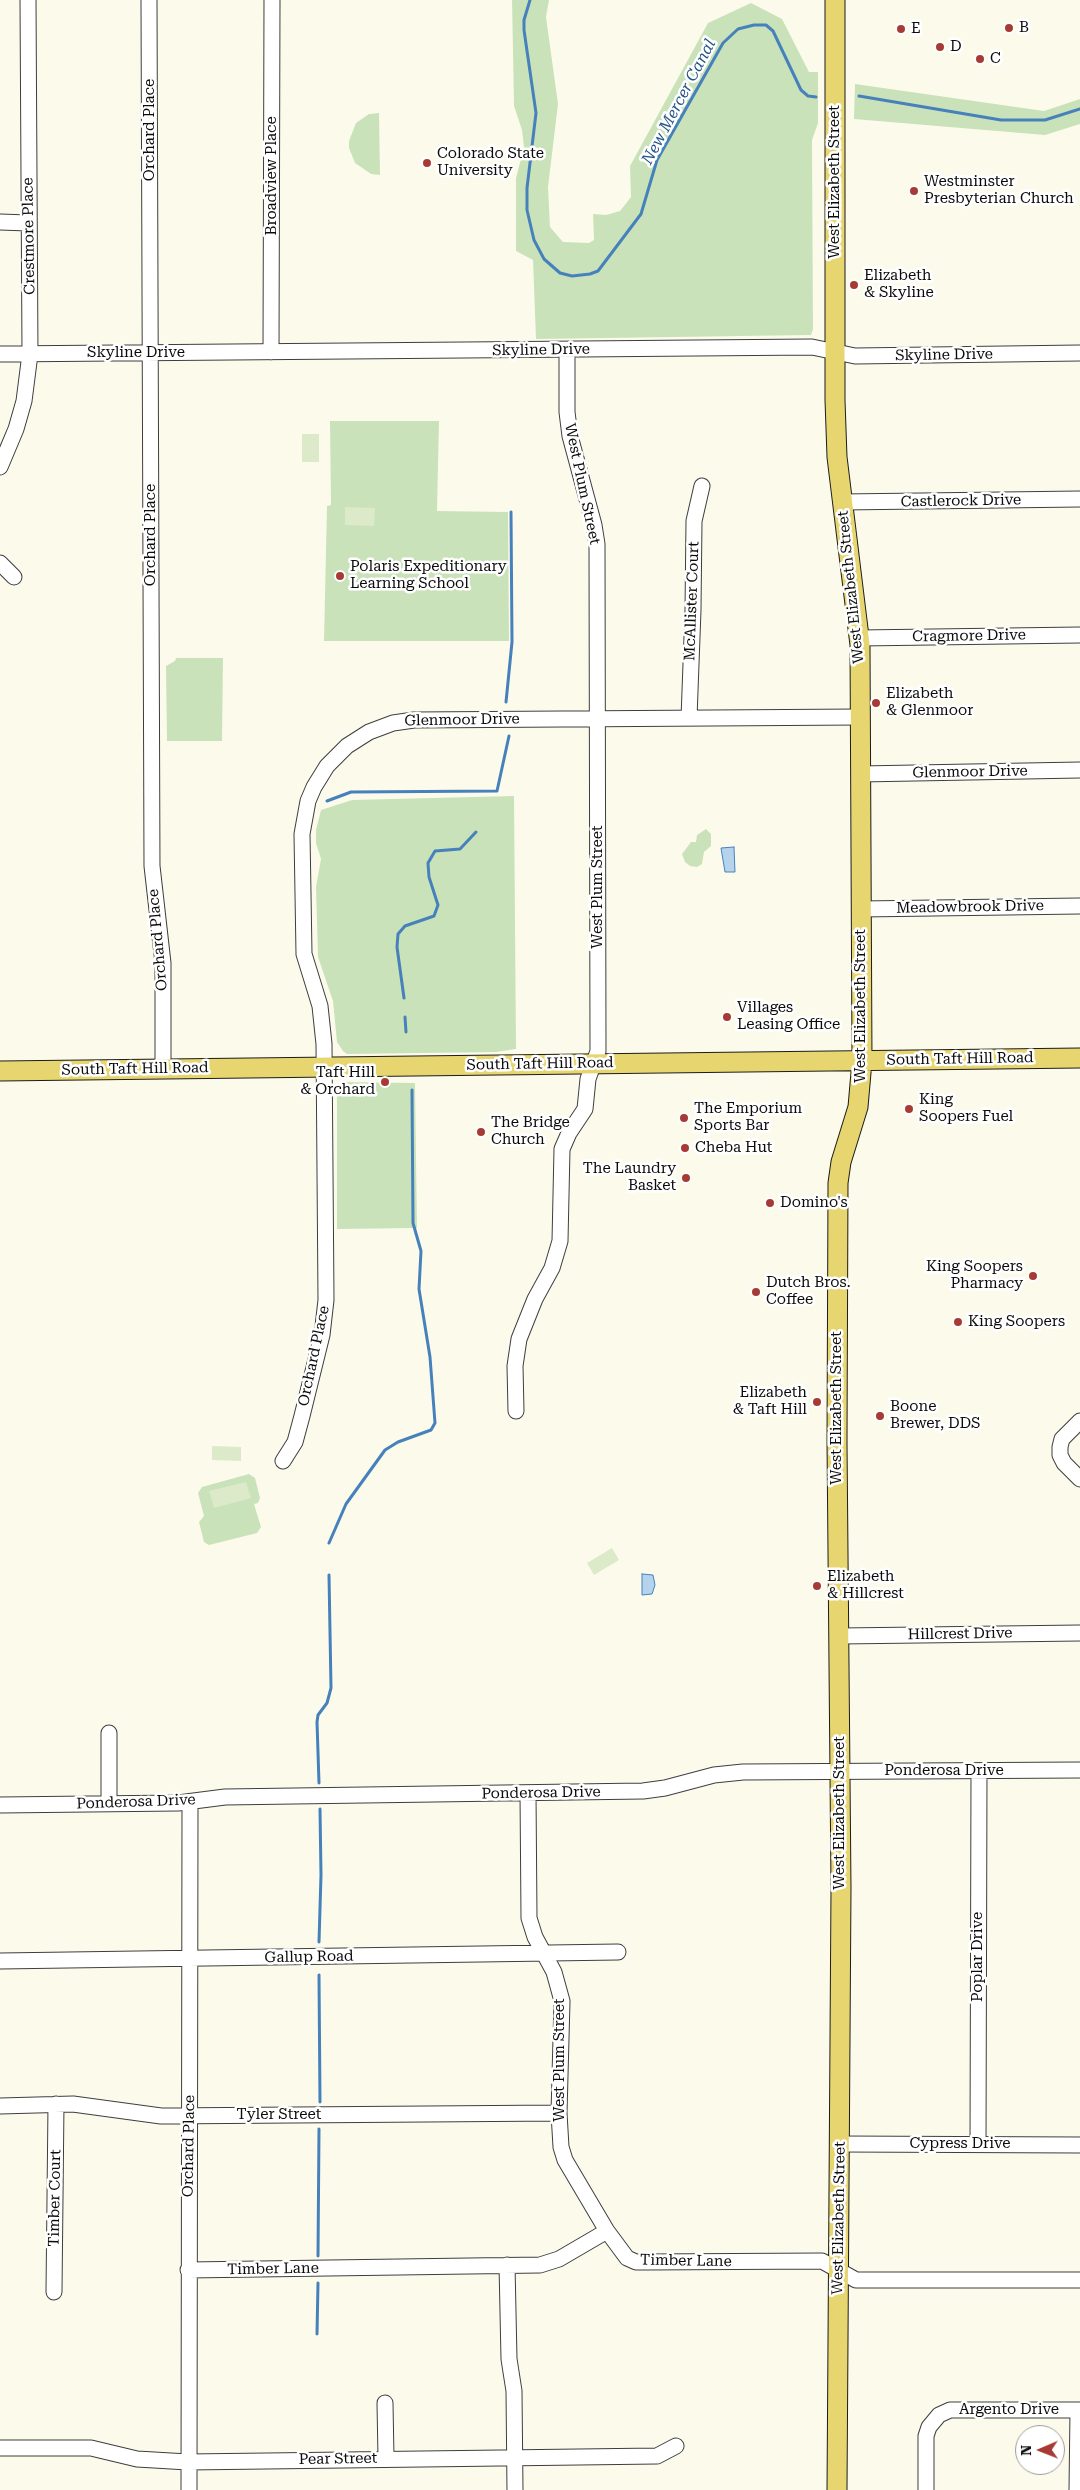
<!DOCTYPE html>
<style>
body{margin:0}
#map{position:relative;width:1080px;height:2490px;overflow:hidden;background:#fcfbeb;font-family:"Roboto Serif",serif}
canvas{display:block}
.north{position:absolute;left:1015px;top:2425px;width:50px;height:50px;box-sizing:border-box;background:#fff;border:1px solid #9d9d9d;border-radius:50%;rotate:269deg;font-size:14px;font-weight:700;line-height:20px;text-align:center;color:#0b0b0b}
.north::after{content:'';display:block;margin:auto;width:18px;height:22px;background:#a83a35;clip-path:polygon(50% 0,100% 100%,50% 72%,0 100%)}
</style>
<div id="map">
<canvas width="1080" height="2490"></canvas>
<div class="north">N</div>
</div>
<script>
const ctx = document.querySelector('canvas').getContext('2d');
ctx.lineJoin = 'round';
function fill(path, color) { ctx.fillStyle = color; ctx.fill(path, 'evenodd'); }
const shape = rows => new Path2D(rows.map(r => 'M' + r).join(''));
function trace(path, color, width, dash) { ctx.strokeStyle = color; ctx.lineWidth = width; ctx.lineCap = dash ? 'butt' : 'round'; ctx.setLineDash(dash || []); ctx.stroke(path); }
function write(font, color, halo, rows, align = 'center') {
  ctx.font = font + ' "Roboto Serif",serif'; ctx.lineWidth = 5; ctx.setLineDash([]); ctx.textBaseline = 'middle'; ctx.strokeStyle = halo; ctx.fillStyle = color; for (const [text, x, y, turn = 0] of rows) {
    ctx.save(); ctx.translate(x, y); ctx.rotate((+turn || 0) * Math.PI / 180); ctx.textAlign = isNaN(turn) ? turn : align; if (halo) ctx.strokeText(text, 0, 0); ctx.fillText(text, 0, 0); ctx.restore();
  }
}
fill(shape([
 [512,0,549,0,546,17,558,104,548,187,550,227,563,242,589,243,594,240,593,214,606,215,620,211,631,197,630,166,708,23,751,3,782,19,809,72,818,72,818,123,812,140,813,329,811,335,536,339,533,260,516,251,516,178,524,147,522,130,514,106],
 [855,84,1044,111,1080,99,1080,124,1045,135,854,119],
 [379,113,380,175,371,174,355,163,349,148,349,141,356,123,369,114],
 [330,421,439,421,437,511,508,512,509,641,324,641,327,506,331,505],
 [176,658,223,658,222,741,167,741,166,666,175,661],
 [514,796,516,1049,496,1052,347,1054,343,1051,337,1042,333,1001,318,957,316,887,321,859,316,843,316,830,321,810,352,800],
 [706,829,711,834,711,846,704,852,702,864,697,867,690,866,685,862,682,854,691,842,696,842,697,835],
 [342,1082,415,1083,417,1228,337,1229,337,1092,338,1085],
 [249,1474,255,1478,260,1498,258,1503,254,1504,261,1527,257,1533,209,1545,204,1542,199,1522,204,1516,198,1493,202,1487]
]), '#cae2b9');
fill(shape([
 [302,434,319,434,319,462,302,462],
 [345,507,375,508,374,526,345,525],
 [212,1446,241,1447,241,1461,212,1460],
 [246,1482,251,1498,214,1508,209,1491],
 [612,1548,619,1560,594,1575,587,1563]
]), '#dceaca');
const water = shape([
 [734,847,735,872,725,872,721,848,734,847],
 [642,1574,653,1575,655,1585,652,1594,642,1595,642,1574]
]);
fill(water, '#b6d3ed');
trace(water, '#4681bb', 1);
trace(shape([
 [530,0,524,20,524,30,536,113,527,188,527,210,534,240,544,259,560,273,572,276,590,274,598,271,641,214,657,160,723,43,738,29,754,25,766,25,773,31,801,90,808,96,816,97],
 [859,96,1001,120,1045,120,1080,109],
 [506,702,512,642,511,512],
 [327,801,351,792,497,791,509,736],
 [404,998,397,947,398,934,405,926,434,916,438,905,429,877,428,863,435,851,460,849,476,832],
 [405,1017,406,1032],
 [329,1543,346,1504,385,1450,398,1442,431,1430,435,1423,430,1357,419,1289,421,1251,413,1223,412,1090],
 [319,1783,317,1722,318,1715,327,1703,331,1688,329,1575],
 [319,1942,321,1875,320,1809],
 [319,1975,320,2102],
 [318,2256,319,2129],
 [317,2334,318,2283]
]), '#4681bb', 3);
const minor = shape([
 [149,0,152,866,163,963,163,1069],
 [0,222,28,223],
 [271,352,272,0],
 [0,354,812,347,855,356,1080,353],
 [0,467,16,429,24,401,30,354,28,0],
 [842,502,1080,499],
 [0,563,14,577],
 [859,638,1080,635],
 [689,718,693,610,694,521,702,486],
 [860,774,1080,770],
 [861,909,1080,906],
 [516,1411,515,1366,519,1339,535,1299,552,1268,560,1241,562,1149,569,1133,585,1109,588,1079,598,1051,597,544,594,525,570,436,567,412,567,350],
 [1080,1421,1062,1439,1060,1447,1060,1455,1064,1463,1080,1479],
 [283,1461,295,1442,302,1416,322,1335,326,1300,324,1044,320,1006,304,954,302,834,308,801,314,787,327,766,347,746,369,732,393,723,414,720,860,717],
 [840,1636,1080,1633],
 [109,1733,109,1804],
 [528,1793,529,1918,535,1937,554,1972,562,2001,559,2113,561,2147,565,2160,607,2231,627,2258,636,2262,646,2262,822,2261,856,2280,1080,2280],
 [0,1805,178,1803,225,1797,643,1791,665,1788,714,1775,743,1772,1080,1770],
 [0,1961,618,1952],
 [0,2106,73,2104,161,2116,559,2113],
 [840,2144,1080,2145],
 [978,2144,979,1771],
 [507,2265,509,2359,514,2391,515,2490],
 [188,2270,540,2265,559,2259,607,2231],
 [54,2292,56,2104],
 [385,2403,386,2458],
 [0,2448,91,2448,137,2459,188,2462,657,2456,676,2446],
 [189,2490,190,1802],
 [926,2490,926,2436,929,2427,939,2415,950,2410,1080,2410],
 [1077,2490,1078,2410]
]);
const major = shape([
 [835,0,835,400,837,457,860,645,862,1061,858,1107,841,1162,838,1183,837,1442,841,1888,837,2490],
 [0,1071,1080,1058]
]);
trace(minor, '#3e3e3e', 17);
trace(major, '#1c1c1c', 21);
trace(minor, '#fff', 15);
trace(major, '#e7d570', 19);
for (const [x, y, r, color] of [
 [1009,28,5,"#a83a35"],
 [901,29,5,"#a83a35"],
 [940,47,5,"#a83a35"],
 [980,59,5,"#a83a35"],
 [427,163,5,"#a83a35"],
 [914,191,5,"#a83a35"],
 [854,285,5,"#a83a35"],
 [340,576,5,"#a83a35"],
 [876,703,5,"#a83a35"],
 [727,1017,5,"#a83a35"],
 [385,1082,5,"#a83a35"],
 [909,1109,5,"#a83a35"],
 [684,1118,5,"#a83a35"],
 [481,1132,5,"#a83a35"],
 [685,1148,5,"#a83a35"],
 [686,1178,5,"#a83a35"],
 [770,1203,5,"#a83a35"],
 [1033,1276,5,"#a83a35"],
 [756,1292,5,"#a83a35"],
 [958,1322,5,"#a83a35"],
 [817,1402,5,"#a83a35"],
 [880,1416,5,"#a83a35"],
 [817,1586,5,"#a83a35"]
]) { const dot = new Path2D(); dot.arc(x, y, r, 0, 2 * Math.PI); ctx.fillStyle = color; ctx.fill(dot); trace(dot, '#fff', 2); }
write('15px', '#0b0b0b', '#fff', [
 ["B",1019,28],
 ["E",911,29],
 ["D",950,47],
 ["C",990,59],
 ["Colorado State",437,154],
 ["University",437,171],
 ["Westminster",924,182],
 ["Presbyterian Church",924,199],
 ["Elizabeth",864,276],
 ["& Skyline",864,293],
 ["Polaris Expeditionary",350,567],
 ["Learning School",350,584],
 ["Elizabeth",886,694],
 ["& Glenmoor",886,711],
 ["Villages",737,1008],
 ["Leasing Office",737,1025],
 ["Taft Hill",375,1073,"right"],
 ["& Orchard",375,1090,"right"],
 ["King",919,1100],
 ["Soopers Fuel",919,1117],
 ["The Emporium",694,1109],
 ["Sports Bar",694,1126],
 ["The Bridge",491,1123],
 ["Church",491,1140],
 ["Cheba Hut",695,1148],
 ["The Laundry",676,1169,"right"],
 ["Basket",676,1186,"right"],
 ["Domino's",780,1203],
 ["King Soopers",1023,1267,"right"],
 ["Pharmacy",1023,1284,"right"],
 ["Dutch Bros.",766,1283],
 ["Coffee",766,1300],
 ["King Soopers",968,1322],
 ["Elizabeth",807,1393,"right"],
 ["& Taft Hill",807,1410,"right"],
 ["Boone",890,1407],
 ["Brewer, DDS",890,1424],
 ["Elizabeth",827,1577],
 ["& Hillcrest",827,1594]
], 'left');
write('15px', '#0b0b0b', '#fff', [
 ["Orchard Place",150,130,-90],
 ["Broadview Place",272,176,-90],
 ["West Elizabeth Street",835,182,-90],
 ["Crestmore Place",29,236,-91],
 ["Skyline Drive",541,350,-1],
 ["Skyline Drive",136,353],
 ["Skyline Drive",944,355,-1],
 ["West Plum Street",582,484,78],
 ["Castlerock Drive",961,501,-1],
 ["Orchard Place",151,535,-90],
 ["West Elizabeth Street",851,587,-96],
 ["McAllister Court",692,601,-88],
 ["Cragmore Drive",969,636,-1],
 ["Glenmoor Drive",462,720,-1],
 ["Glenmoor Drive",970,772,-1],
 ["West Plum Street",598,887,-90],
 ["Meadowbrook Drive",970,907,-1],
 ["Orchard Place",158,940,-95],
 ["West Elizabeth Street",861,1006,-90],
 ["South Taft Hill Road",960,1059,-1],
 ["South Taft Hill Road",540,1064,-1],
 ["South Taft Hill Road",135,1069,-1],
 ["Orchard Place",314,1356,-78],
 ["West Elizabeth Street",837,1408,-90],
 ["Hillcrest Drive",960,1634,-1],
 ["Ponderosa Drive",944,1771],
 ["Ponderosa Drive",541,1793,-1],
 ["Ponderosa Drive",136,1802,-2],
 ["West Elizabeth Street",840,1813,-90],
 ["Gallup Road",309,1957,-1],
 ["Poplar Drive",978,1957,-90],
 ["West Plum Street",560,2060,-90],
 ["Tyler Street",279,2115],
 ["Cypress Drive",960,2144],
 ["Orchard Place",189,2146,-89],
 ["Timber Court",55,2198,-89],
 ["West Elizabeth Street",839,2218,-89],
 ["Timber Lane",686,2261,1],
 ["Timber Lane",273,2269,-1],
 ["Argento Drive",1009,2410],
 ["Pear Street",338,2459,-1]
]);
write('italic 16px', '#25558b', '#fff', [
 ["New Mercer Canal",679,102,-62]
]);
</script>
